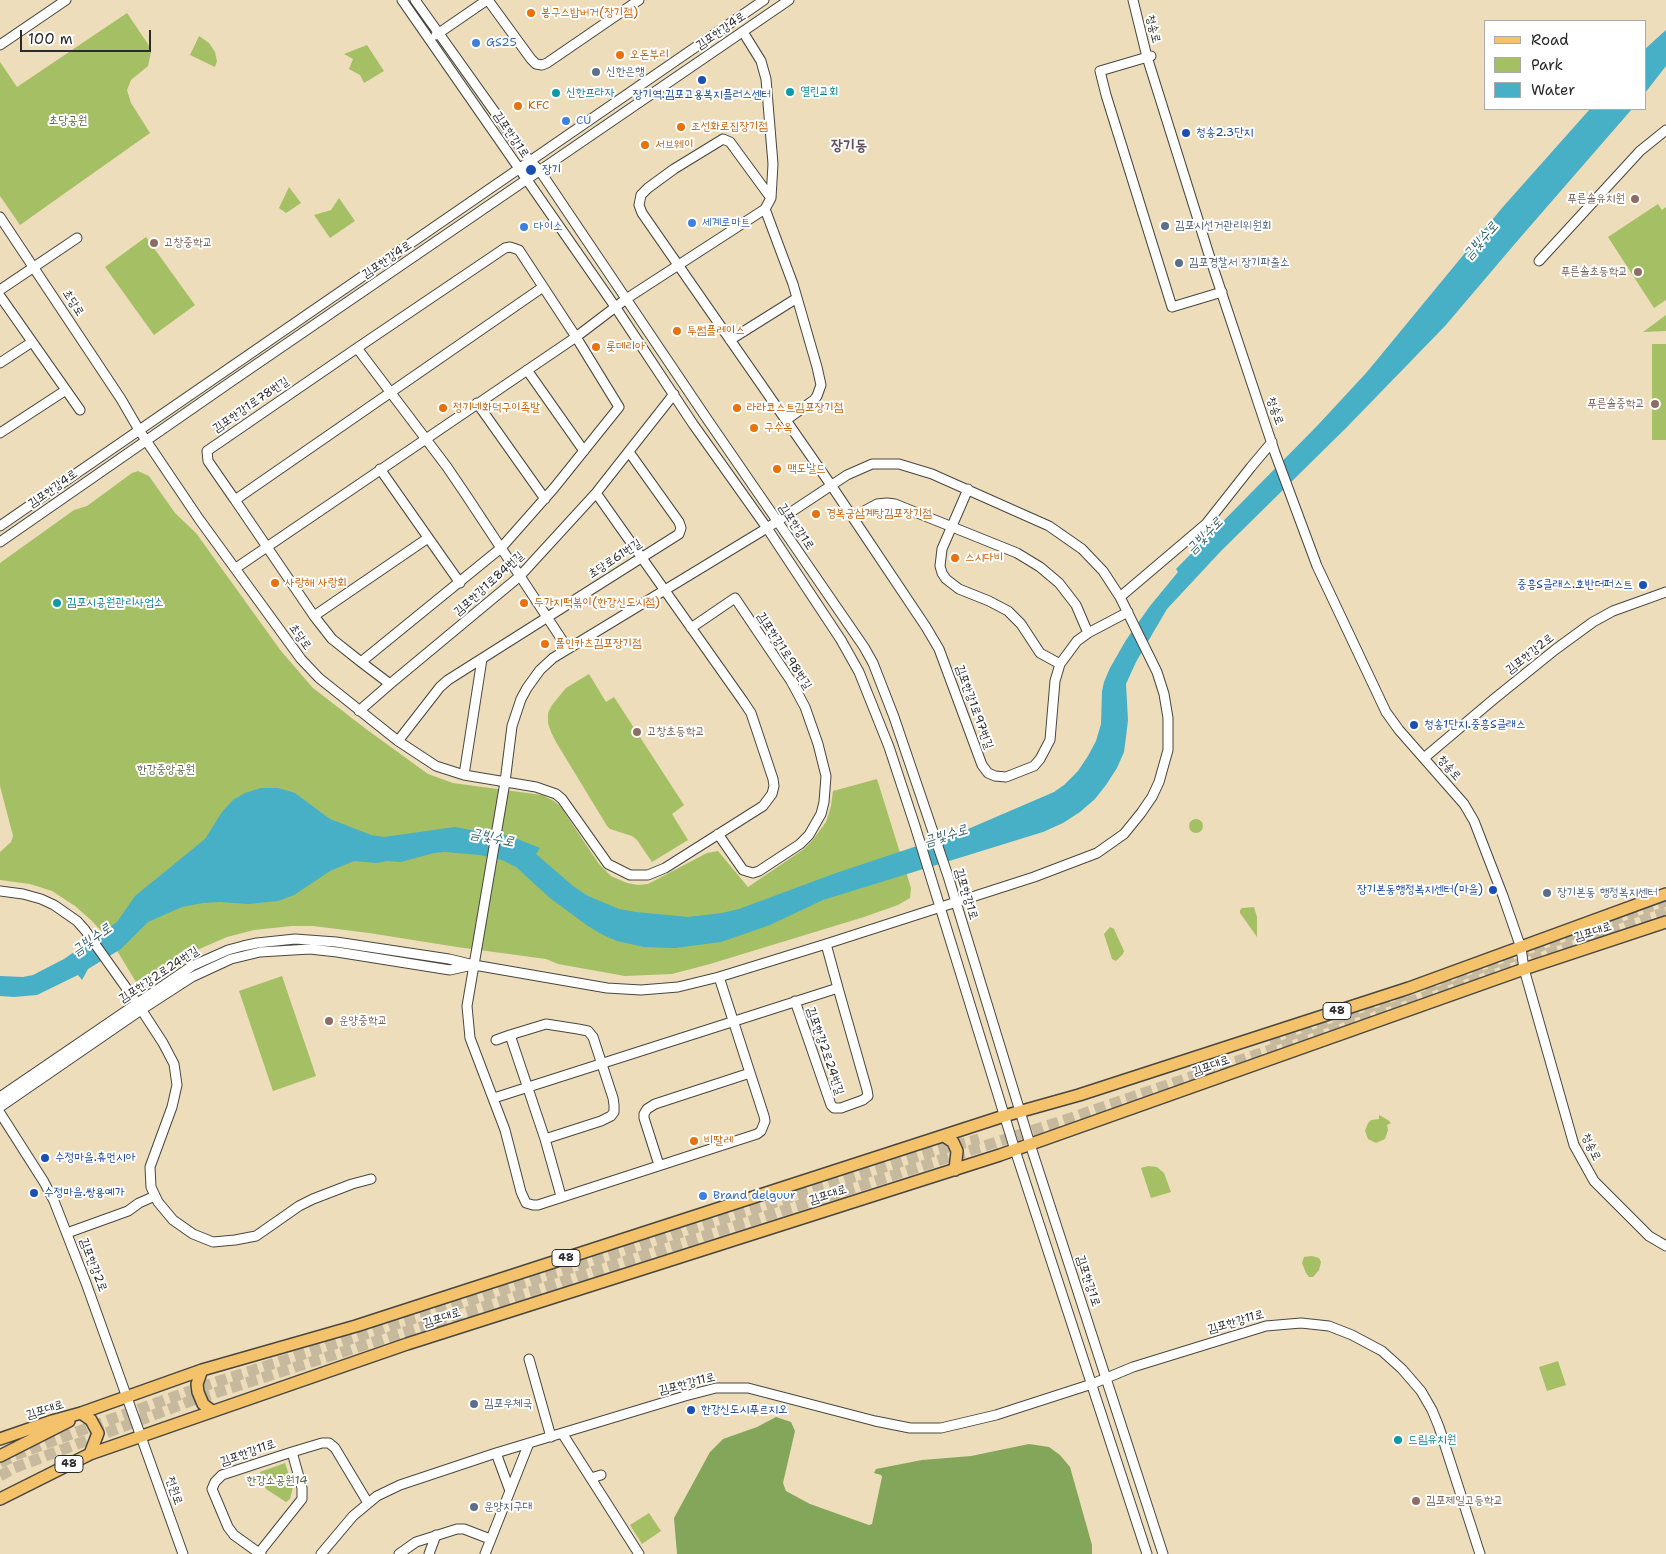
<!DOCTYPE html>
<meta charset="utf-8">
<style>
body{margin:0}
#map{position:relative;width:1666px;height:1554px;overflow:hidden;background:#eeddba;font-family:"Shantell Sans",sans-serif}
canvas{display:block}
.legend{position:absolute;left:1484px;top:20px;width:162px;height:90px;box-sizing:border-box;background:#fff;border:1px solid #aaa;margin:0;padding:6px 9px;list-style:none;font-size:15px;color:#2b2b2b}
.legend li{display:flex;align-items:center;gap:10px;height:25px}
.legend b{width:25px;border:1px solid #aaa}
.scale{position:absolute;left:20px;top:30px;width:131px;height:22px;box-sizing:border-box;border:2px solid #2b2b2b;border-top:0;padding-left:6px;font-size:15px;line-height:18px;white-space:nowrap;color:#2b2b2b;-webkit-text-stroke:4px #fff;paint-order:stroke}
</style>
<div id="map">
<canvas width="1666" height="1554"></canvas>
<ul class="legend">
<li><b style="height:6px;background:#f3c26a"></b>Road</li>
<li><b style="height:14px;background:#a5bf65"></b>Park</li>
<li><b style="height:14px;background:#47afc6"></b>Water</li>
</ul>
<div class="scale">100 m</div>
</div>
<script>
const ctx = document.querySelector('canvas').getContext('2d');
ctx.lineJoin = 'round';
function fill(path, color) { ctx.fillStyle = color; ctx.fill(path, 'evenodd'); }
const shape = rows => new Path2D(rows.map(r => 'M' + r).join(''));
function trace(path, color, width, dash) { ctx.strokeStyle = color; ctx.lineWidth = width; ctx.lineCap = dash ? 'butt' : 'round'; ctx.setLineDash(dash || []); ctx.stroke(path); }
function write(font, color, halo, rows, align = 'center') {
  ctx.font = font + ' "Shantell Sans","Poor Story",sans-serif'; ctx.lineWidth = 4; ctx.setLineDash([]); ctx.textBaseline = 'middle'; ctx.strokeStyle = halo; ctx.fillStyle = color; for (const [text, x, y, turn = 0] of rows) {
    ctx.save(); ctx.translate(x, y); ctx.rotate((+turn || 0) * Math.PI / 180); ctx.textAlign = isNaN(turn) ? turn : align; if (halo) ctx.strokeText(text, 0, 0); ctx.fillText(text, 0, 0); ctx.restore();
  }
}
fill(shape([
 [127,13,148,44,151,52,148,66,131,80,127,90,131,103,150,133,20,225,0,196,0,62,17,87],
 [199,36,209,43,215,52,217,61,215,67,190,55],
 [367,45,384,71,364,83,360,75,349,69,353,59,344,54],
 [289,187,301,203,286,213,279,208],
 [339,198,355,221,330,238,314,215,331,210],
 [1658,204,1662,210,1666,207,1666,300,1654,308,1608,237],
 [146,237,195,305,154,335,105,267],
 [1666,315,1666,331,1643,332],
 [1652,344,1666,344,1666,440,1652,440],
 [138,471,149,476,175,513,196,533,281,651,313,688,366,729,428,774,453,783,542,795,554,801,560,806,599,864,611,876,627,883,638,885,648,884,707,853,718,851,748,887,804,849,812,841,826,822,831,806,833,791,877,779,911,888,910,898,898,905,864,917,710,964,672,974,625,976,558,964,546,959,457,947,369,933,313,926,292,926,254,930,227,937,197,950,142,982,136,982,113,944,92,921,75,906,52,891,30,884,0,880,0,852,11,842,13,836,0,786,0,563,74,510,87,506,132,473],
 [589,674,606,702,614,697,684,805,672,814,688,840,652,862,637,840,632,836,610,829,607,826,556,742,551,732,548,723,548,713,552,705,566,688],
 '1189 826a7 7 0 1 1 14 0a7 7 0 1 1-14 0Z',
 [1254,907,1257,917,1257,937,1240,913,1240,910,1242,908],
 [1110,927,1114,929,1124,951,1123,954,1116,961,1112,959,1104,934],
 [282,976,316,1076,273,1091,239,991],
 [1379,1115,1388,1120,1391,1123,1387,1125,1388,1130,1385,1139,1376,1143,1368,1139,1365,1131,1368,1123,1371,1120,1379,1119],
 [1148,1166,1157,1167,1164,1173,1171,1192,1151,1198,1141,1168],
 [1312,1256,1319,1258,1321,1262,1319,1270,1313,1277,1309,1277,1306,1273,1302,1263,1304,1257],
 [1558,1361,1566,1385,1547,1391,1539,1367],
 [285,1463,293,1487,290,1499,286,1502,266,1489,260,1472],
 [649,1513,661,1531,642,1544,630,1525]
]), '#a5bf65');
fill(shape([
 [776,1417,791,1422,795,1431,783,1483,786,1491,810,1504,869,1525,872,1524,882,1477,881,1475,874,1473,876,1469,922,1460,971,1456,1029,1444,1049,1447,1060,1455,1070,1467,1092,1545,1092,1554,677,1554,674,1518,710,1452,723,1439,757,1427]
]), '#84a65a');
fill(shape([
 [1666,30,1666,66,1645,93,1645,49],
 [1590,109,1632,109,1519,239,1445,326,1346,428,1221,551,1167,609,1136,662,1126,684,1128,720,1126,737,1124,752,1117,768,1106,785,1095,799,1080,812,1063,823,1043,832,823,900,770,925,721,942,675,948,644,947,617,941,603,935,588,926,550,898,516,867,502,860,480,855,445,852,434,853,401,862,387,861,376,863,354,861,330,871,294,895,278,901,248,904,220,902,203,903,182,907,148,922,121,949,88,969,82,980,78,975,37,995,14,997,0,996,0,976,23,977,33,975,64,959,117,922,135,896,205,839,222,812,233,800,245,793,261,788,278,788,295,793,330,819,371,835,384,837,455,827,476,831,482,829,512,837,540,848,536,854,573,886,588,896,619,909,636,912,688,917,722,913,739,909,836,873,968,829,1054,792,1064,785,1078,771,1088,756,1096,741,1101,724,1102,691,1104,682,1110,668,1126,640,1150,606,1178,572,1176,569,1317,426,1367,372,1502,208]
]), '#47afc6');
trace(shape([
 [1425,988,1666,901],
 [1270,1042,1408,994],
 [0,1463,15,1455,109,1420,204,1386,937,1150,979,1139],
 [0,1476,14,1468,193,1400,1059,1122,1358,1020,1666,912]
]), '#c7b99d', 11, [11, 5.5]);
const minor = shape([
 [402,0,616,308,693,424,767,528,841,640,859,672,889,747,915,826,1015,1150,1147,1554],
 [415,0,529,160,540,171,705,416,864,647,873,663,894,717,948,876,1030,1144,1163,1554],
 [488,0,531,59,536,64,542,65,547,63,639,0],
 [1133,0,1147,57,1211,261,1275,453,1317,566,1386,712,1399,730,1464,804,1474,821,1503,896,1521,948,1524,969,1574,1145,1594,1181,1649,1236,1666,1246],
 [436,35,487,0],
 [0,45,66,0],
 [1151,56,1100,71,1106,95,1172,307,1222,292],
 [771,198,730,142,723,139,674,169,648,188,641,195,639,205,642,213,831,485,926,627,939,649,982,765,988,773,995,776,1006,777,1034,766,1040,759,1050,740,1055,681,1060,664],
 [765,209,793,284,817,367,821,385,817,396,814,400,786,420],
 [0,217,121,399,139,430,199,519,301,659,319,678,398,741,436,766,464,775,536,787,556,794,562,799,608,864,630,875,648,875,665,868,763,806,772,794,774,786,773,779,751,713,743,701,596,493],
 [1539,261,1640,151,1666,130],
 [0,290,77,238],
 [0,296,66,390,0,433],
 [730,340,797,298],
 [0,363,32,342],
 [527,370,584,451],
 [66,390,80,410],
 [477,403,545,499],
 [380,469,460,583],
 [968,489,942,549,940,566,942,573,946,579,959,589,989,601,1008,611,1021,624,1040,653,1060,664,1077,641,1088,633,1128,612],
 [235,500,208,461,207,451,357,348],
 [853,517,877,504,887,503,895,504,1017,553,1040,567,1059,583,1076,605,1088,633],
 [0,526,764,0],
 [0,542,232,381,789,0],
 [236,568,576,337,626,299,765,209,771,198,773,164,766,79,761,61,743,32],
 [1120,597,1206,524,1251,467,1272,442],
 [314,616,428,538],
 [691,628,735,598,791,681,805,707,818,744,826,776,824,802,821,814,809,835,800,844,759,871,753,873,743,870,718,834],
 [361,662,501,548,554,488,619,407,576,337,519,250,510,247,505,248,357,348,447,467,466,495,501,548,520,576,568,649],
 [390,684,520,576,596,493,674,394],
 [359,711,390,684,361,662,332,639,314,616,235,500,543,287],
 [398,741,440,687,448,680,679,534,681,528,679,522,629,452],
 [1424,758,1494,699,1556,649,1593,622,1613,611,1666,592],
 [464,775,482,659],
 [0,891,23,894,41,899,54,905,77,921,85,930,137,1003,163,1043,174,1064,177,1085,172,1107,150,1167,151,1187,158,1202,173,1220,193,1234,213,1242,235,1240,256,1236,299,1206,313,1199,352,1184,371,1179],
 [826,944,838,988],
 [496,1040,510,1035],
 [0,1097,192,966,228,950,243,946,257,943,295,939,336,942,449,959,474,965,607,988,641,990,678,987,719,977,826,944,1034,877,1097,853,1124,834,1141,813,1152,797,1159,782,1168,750,1168,718,1164,694,1157,672,1120,597,1103,571,1082,549,1049,526,932,474,899,464,872,464,847,475,767,528,553,658,540,670,527,688,521,699,512,726,505,782,474,965,467,1006,470,1038,505,1130,521,1192,526,1203,533,1205,538,1205,757,1134,761,1131,765,1121,764,1116,719,977],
 [494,1098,838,988,867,1090,868,1096,863,1100,841,1108,834,1108,831,1105,795,1001],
 [0,1107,141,1010,192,977,231,959,260,952,310,949,337,952,450,970,468,966],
 [0,1113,44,1182,54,1201,86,1283,183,1554],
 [545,1139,510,1035,546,1024,578,1029,588,1031,593,1037,613,1098,614,1105,614,1112,611,1116,601,1121,545,1139,561,1196],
 [659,1165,644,1118,644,1114,647,1109,655,1104,750,1073],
 [67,1233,128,1211,139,1203,155,1196],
 [529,1359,551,1437],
 [562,1433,639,1554],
 [496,1453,510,1491],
 [591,1478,601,1475],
 [259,1553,234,1535,228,1527,212,1489,215,1482,222,1475,292,1452],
 [261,1554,259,1553,302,1499,302,1488,292,1452,322,1443,329,1443,335,1448,368,1503],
 [321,1554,353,1516,377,1496,400,1485,496,1453,685,1396,716,1388,748,1388,875,1421,910,1428,941,1428,996,1415,1092,1384,1133,1367,1266,1326,1301,1323,1329,1326,1352,1335,1382,1351,1402,1369,1421,1391,1432,1410,1439,1427,1480,1554],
 [399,1554,416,1542,457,1529,464,1529,490,1539],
 [429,1554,436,1535],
 [485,1554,529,1443]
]);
const major = shape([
 [944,1136,953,1142,957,1151,955,1170],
 [202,1370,197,1384,198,1392,203,1404,212,1411],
 [81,1413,91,1420,98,1433,90,1454],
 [0,1439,52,1421,81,1413,202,1370,356,1326,1004,1116,1079,1095,1409,988,1666,894],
 [0,1456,69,1421],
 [0,1499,90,1454,407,1344,1000,1155,1524,969,1666,922]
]);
trace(minor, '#484640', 11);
trace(major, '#484640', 14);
trace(minor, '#fff', 9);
trace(major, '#f3c26a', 11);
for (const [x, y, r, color] of [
 [531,13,5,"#e8710a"],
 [476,43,5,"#3f7fe0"],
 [620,55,5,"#e8710a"],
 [596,72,5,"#5c6f8a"],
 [702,80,5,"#1a4fb4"],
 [790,92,5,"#0f9aa8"],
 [556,93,5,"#0f9aa8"],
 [518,106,5,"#e8710a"],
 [566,121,5,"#3f7fe0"],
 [681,127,5,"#e8710a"],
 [1186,133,5,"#1a4fb4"],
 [645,145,5,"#e8710a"],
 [531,170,6,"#1a4fb4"],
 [1635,199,5,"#8d6e63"],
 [692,223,5,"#3f7fe0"],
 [1165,226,5,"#5c6f8a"],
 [524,227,5,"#3f7fe0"],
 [154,243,5,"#8d6e63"],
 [1179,263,5,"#5c6f8a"],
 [1638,272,5,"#8d6e63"],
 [677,331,5,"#e8710a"],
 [596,347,5,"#e8710a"],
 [1655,404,5,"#8d6e63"],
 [443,408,5,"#e8710a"],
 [737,408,5,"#e8710a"],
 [754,428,5,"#e8710a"],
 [777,469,5,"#e8710a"],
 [816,514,5,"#e8710a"],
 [955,558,5,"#e8710a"],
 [275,583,5,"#e8710a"],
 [1643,585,5,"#1a4fb4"],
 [57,603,5,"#0f9aa8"],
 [524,603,5,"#e8710a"],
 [545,644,5,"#e8710a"],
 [1414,725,5,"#1a4fb4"],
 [637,732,5,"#8d6e63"],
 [1493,890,5,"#1a4fb4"],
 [1547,893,5,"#5c6f8a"],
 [329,1021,5,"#8d6e63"],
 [694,1141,5,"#e8710a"],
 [45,1158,5,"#1a4fb4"],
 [34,1193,5,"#1a4fb4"],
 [703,1196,5,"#3f7fe0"],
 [474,1404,5,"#5c6f8a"],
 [691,1410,5,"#1a4fb4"],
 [1398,1440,5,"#0f9aa8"],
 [1416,1501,5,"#8d6e63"],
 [474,1507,5,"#5c6f8a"]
]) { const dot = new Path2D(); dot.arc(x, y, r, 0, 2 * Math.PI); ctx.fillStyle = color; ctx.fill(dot); trace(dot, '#fff', 2); }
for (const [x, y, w] of [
 [1337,1011,28],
 [566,1258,28],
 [69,1464,28]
]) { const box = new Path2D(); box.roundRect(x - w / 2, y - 8.5, w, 17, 4); ctx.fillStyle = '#fff'; ctx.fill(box); trace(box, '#2b2b2b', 1); }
write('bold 11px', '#2b2b2b', null, [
 ["48",1337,1011],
 ["48",566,1258],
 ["48",69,1464]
]);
write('12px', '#c56008', '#fff', [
 ["봉구스밥버거(장기점)",541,13],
 ["오돈부리",630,55],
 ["KFC",528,106],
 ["조선화로집장기점",691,127],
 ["서브웨이",655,145],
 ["투썸플레이스",687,331],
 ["롯데리아",606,347],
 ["정기네화덕구이족발",453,408],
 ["라라코스트김포장기점",747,408],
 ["구수옥",764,428],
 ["맥도날드",787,469],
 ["경복궁삼계탕김포장기점",826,514],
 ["스시다비",965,558],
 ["사랑해 사랑회",285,583],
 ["두가지떡볶이(한강신도시점)",534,603],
 ["폴인카츠김포장기점",555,644],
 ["비딸레",704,1141]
], 'left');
write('12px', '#2b2b2b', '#fff', [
 ["청송로",1153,29,76],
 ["김포한강4로",721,31,-34],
 ["김포한강1로",511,135,56],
 ["김포한강4로",387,260,-34],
 ["초당로",73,303,57],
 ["김포한강1로78번길",251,405,-34],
 ["청송로",1275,411,71],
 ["김포한강4로",53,489,-35],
 ["김포한강1로",796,527,56],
 ["초당로61번길",615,559,-33],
 ["김포한강1로84번길",489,584,-42],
 ["초당로",300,637,54],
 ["김포한강1로98번길",784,651,57],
 ["김포한강2로",1530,654,-38],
 ["김포한강1로97번길",974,707,70],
 ["청송로",1449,768,49],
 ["김포한강1로",966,894,73],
 ["김포대로",1593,932,-18],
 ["김포한강2로24번길",159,975,-33],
 ["김포한강2로24번길",825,1051,71],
 ["김포대로",1211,1066,-20],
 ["청송로",1591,1147,65],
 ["김포대로",828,1195,-18],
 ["김포한강2로",93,1265,69],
 ["김포한강1로",1088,1281,72],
 ["김포대로",442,1318,-18],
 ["김포한강11로",1236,1322,-16],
 ["김포한강11로",687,1384,-14],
 ["김포대로",45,1410,-17],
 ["김포한강11로",248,1453,-19],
 ["전원로",174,1491,71]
]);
write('12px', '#366cbe', '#fff', [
 ["GS25",486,43],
 ["CU",576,121],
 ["세계로마트",702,223],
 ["다이소",534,227],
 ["Brand delguur",713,1196]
], 'left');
write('12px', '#4e5e75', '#fff', [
 ["신한은행",606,72],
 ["김포시선거관리위원회",1175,226],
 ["김포경찰서 장기파출소",1189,263],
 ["장기본동 행정복지센터",1557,893],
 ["김포우체국",484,1404],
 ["운양지구대",484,1507]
], 'left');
write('12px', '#0d838f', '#fff', [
 ["열린교회",800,92],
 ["신한프라자",566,93],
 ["김포시공원관리사업소",67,603],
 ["드림유치원",1408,1440]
], 'left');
write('12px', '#164399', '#fff', [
 ["장기역.김포고용복지플러스센터",702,95,"center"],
 ["청송2.3단지",1196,133],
 ["장기",542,170],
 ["중흥S클래스.호반더퍼스트",1633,585,"right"],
 ["청송1단지.중흥S클래스",1424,725],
 ["장기본동행정복지센터(마을)",1483,890,"right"],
 ["수정마을.휴먼시아",55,1158],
 ["수정마을.쌍용예가",44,1193],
 ["한강신도시푸르지오",701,1410]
], 'left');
write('12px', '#565f3f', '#fff', [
 ["초당공원",68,121],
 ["한강중앙공원",166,770],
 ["한강소공원14",277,1481]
]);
write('12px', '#785e54', '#fff', [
 ["푸른솔유치원",1625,199,"right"],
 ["고창중학교",164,243],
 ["푸른솔초등학교",1628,272,"right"],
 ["푸른솔중학교",1645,404,"right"],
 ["고창초등학교",647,732],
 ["운양중학교",339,1021],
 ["김포제일고등학교",1426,1501]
], 'left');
write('italic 14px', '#366069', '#fff', [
 ["금빛수로",1481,241,-49],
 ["금빛수로",1205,536,-46],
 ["금빛수로",946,836,-17],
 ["금빛수로",492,838,12],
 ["금빛수로",92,940,-35]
]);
write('bold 15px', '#65515d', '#fff', [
 ["장기동",849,146]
]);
</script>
